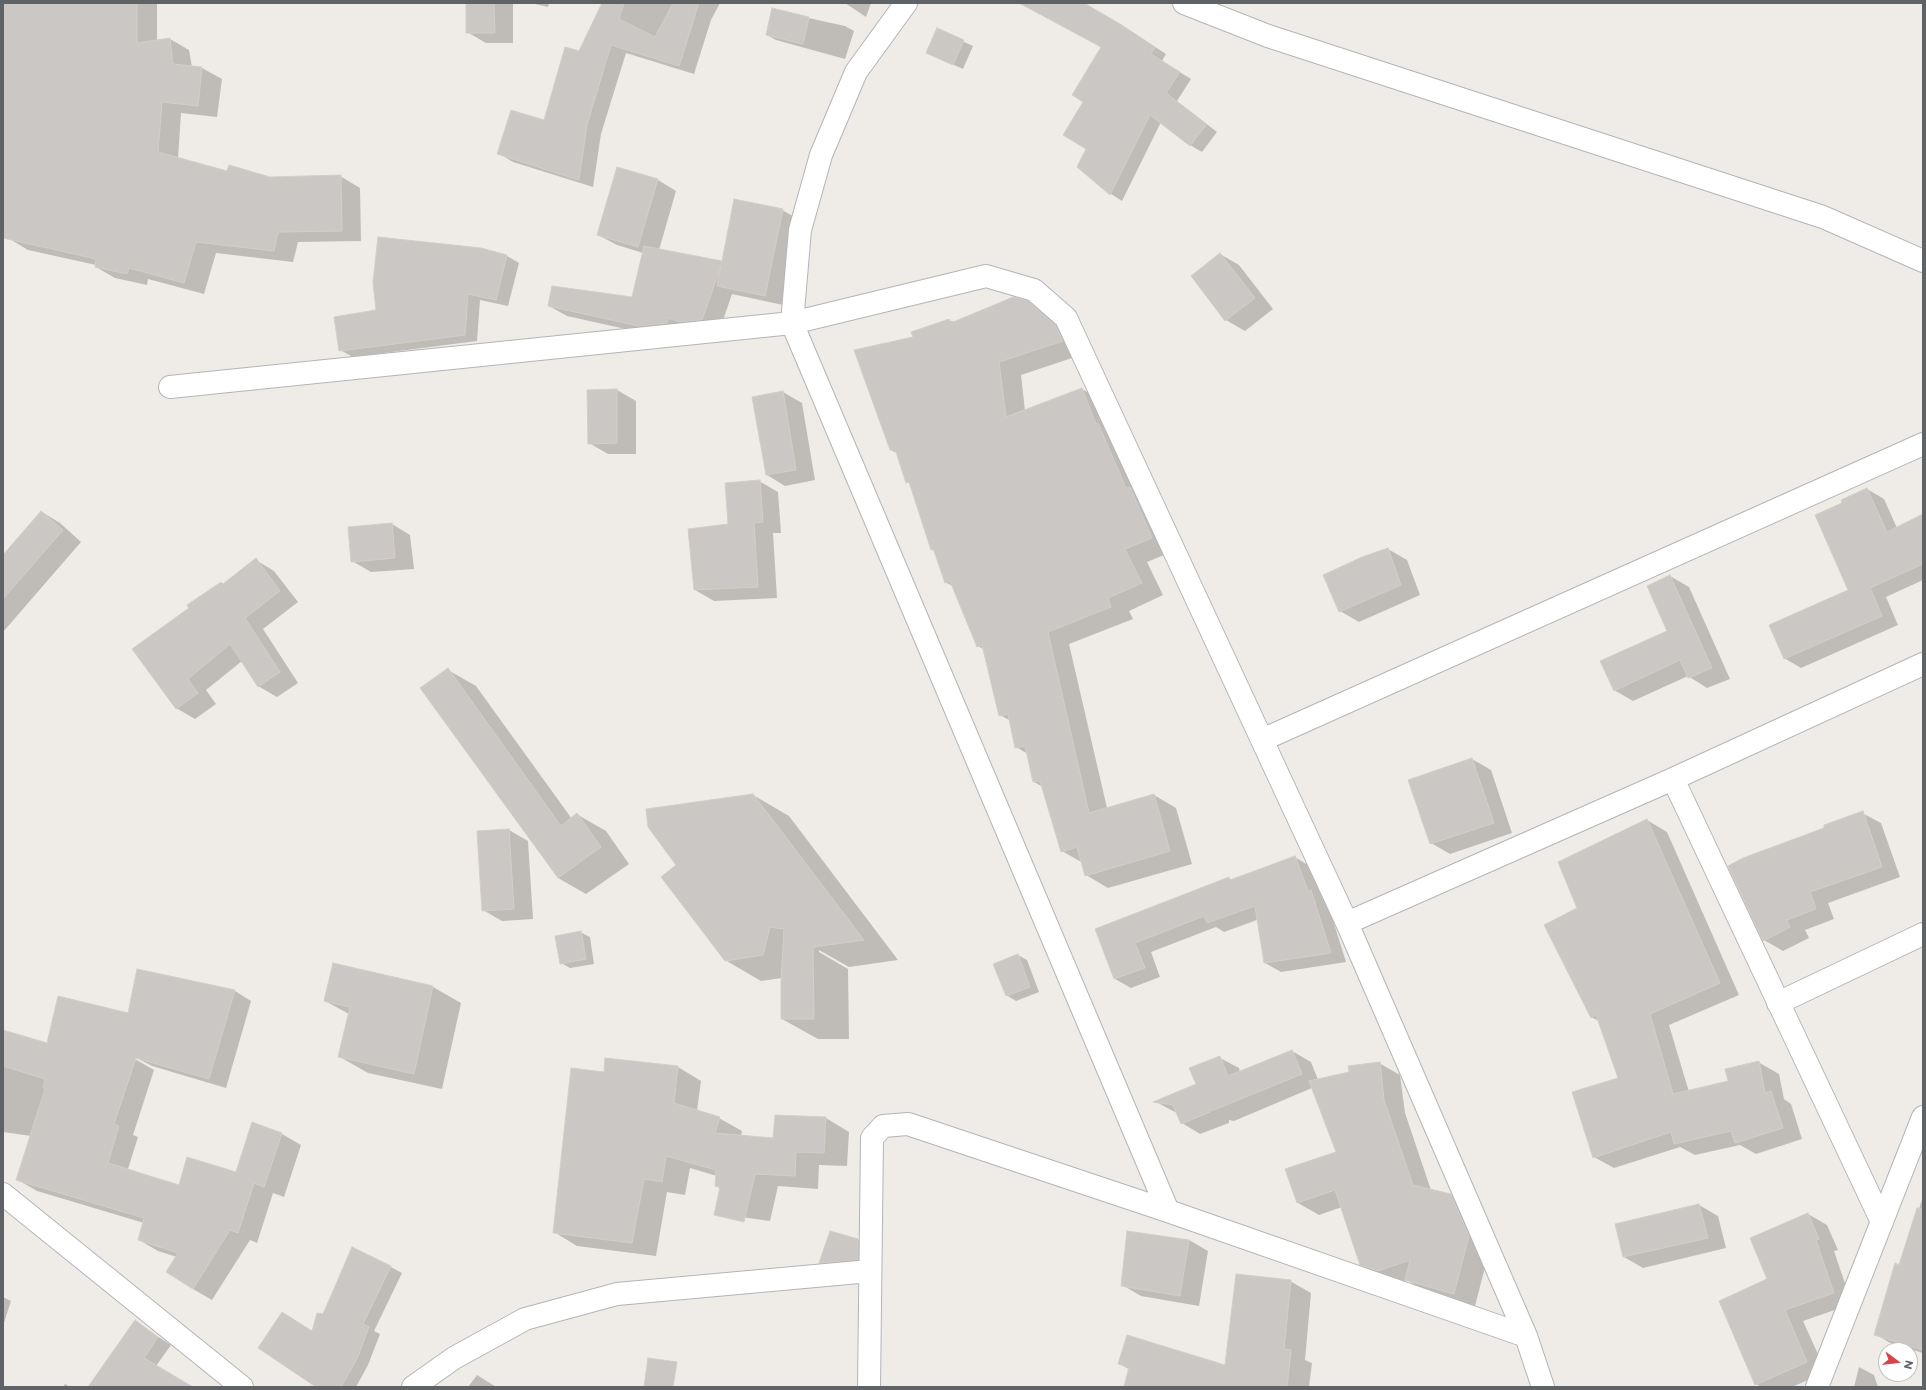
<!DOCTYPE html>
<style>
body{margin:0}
#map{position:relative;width:1926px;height:1390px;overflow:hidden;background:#efece7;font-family:Montserrat,sans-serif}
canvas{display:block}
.frame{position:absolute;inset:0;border:4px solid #5f6366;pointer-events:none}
.north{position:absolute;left:1878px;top:1342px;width:40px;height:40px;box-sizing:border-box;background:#fff;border:1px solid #bfc1c2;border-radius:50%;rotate:105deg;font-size:11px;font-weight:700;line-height:16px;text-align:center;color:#5f6366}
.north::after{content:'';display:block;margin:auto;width:14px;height:18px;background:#d8444c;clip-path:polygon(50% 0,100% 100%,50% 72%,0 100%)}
</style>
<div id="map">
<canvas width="1926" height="1390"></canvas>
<div class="frame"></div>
<div class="north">N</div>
</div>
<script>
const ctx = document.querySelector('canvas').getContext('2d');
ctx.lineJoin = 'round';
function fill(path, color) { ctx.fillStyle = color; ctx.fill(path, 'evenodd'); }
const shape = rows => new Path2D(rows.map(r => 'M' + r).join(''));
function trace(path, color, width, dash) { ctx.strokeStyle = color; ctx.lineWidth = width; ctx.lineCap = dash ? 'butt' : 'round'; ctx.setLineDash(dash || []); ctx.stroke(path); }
fill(shape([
 [30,3,157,3,157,41,170,39,189,50,192,67,202,68,222,79,217,117,181,113,178,159,228,172,269,178,340,176,360,188,361,241,298,242,293,262,216,253,204,294,148,279,147,285,115,278,96,267,96,265,28,250,8,238,3,221,3,20],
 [467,3,513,3,513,43,486,43,467,32],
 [531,3,549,3,548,7],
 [603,3,720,3,711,20,694,74,626,53,601,134,593,187,513,162,498,153,545,121],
 [845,3,871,3,866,17],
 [1061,3,1082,3,1132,32,1166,54,1162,61,1191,79,1177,101,1217,132,1202,152,1190,145,1161,122,1122,201,1111,194,1078,167,1088,149,1084,102,1102,47],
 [772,10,845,26,854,31,845,59,776,40,767,35],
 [937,30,973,46,963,69,927,53],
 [658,180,676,191,659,250,723,262,782,210,800,220,783,305,732,294,720,329,657,336,567,316,549,306,633,298,643,253,617,245,598,235],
 [1220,254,1239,265,1273,309,1245,331,1226,320],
 [507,256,519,263,508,306,480,300,477,341,353,357,340,350,378,311],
 [1027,302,1050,315,1084,354,1021,375,1025,411,1082,389,1104,402,1174,551,1147,562,1163,595,1129,611,1133,619,1069,644,1107,808,1154,795,1176,808,1192,864,1108,888,1086,875,1083,863,1062,851,1043,787,1034,782,1028,754,1016,747,1011,721,1000,715,985,650,978,646,954,587,945,582,936,552,931,549,910,483,907,482,897,453,891,450,914,338,949,320,954,322],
 [617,390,636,401,636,454,608,454,589,443],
 [783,392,802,403,815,480,785,486,767,475],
 [759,481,778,492,781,533,773,533,777,598,714,601,695,590,729,525],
 [1867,489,1884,499,1897,528,1923,515,1923,580,1886,597,1898,625,1801,668,1784,658,1850,591,1844,503],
 [42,512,60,523,81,542,3,632,3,556],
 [392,524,410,535,414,569,371,572,352,561],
 [1388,549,1407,560,1420,595,1359,622,1340,611],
 [256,560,274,571,298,602,263,629,298,683,277,697,258,686,242,661,206,690,216,704,195,719,176,708,224,585],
 [1670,576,1689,587,1730,679,1707,688,1688,676,1633,701,1614,690,1668,631,1648,586],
 [448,670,476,686,572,819,578,815,606,831,629,864,586,894,558,878],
 [1472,759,1491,770,1512,833,1450,854,1431,843,1410,780],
 [753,795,789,816,898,960,849,967,819,950,819,952,848,969,849,1039,818,1039,782,1019,782,978,761,981,725,960,678,865],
 [1862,813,1881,823,1900,877,1828,903,1834,919,1805,930,1809,938,1783,951,1764,940],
 [1647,820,1667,832,1739,995,1669,1025,1689,1092,1729,1082,1758,1062,1779,1074,1784,1099,1791,1104,1802,1139,1756,1154,1740,1145,1695,1155,1680,1147,1614,1168,1594,1157,1619,1078,1599,1021,1591,1017,1579,908],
 [509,830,528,841,533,919,502,921,483,910],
 [1295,857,1311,867,1322,898,1327,901,1346,962,1281,972,1265,963,1257,920,1224,932,1216,927,1151,952,1160,977,1131,988,1115,979,1097,929,1229,878,1232,880],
 [580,932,590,937,594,964,570,968,561,963],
 [1018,955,1027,960,1039,992,1016,1001,1006,995],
 [433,987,461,1003,442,1089,368,1073,340,1057,349,1014,325,1001],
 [235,991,251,1001,226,1088,152,1066,135,1057],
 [3,1031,48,1044,135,1059,154,1070,133,1135,138,1137,128,1169,180,1186,236,1173,252,1124,282,1134,301,1145,284,1197,273,1193,257,1243,250,1240,212,1300,193,1289,177,1257,158,1251,139,1240,144,1223,37,1191,18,1180,31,1136,3,1132],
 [1292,1051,1311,1062,1318,1080,1350,1073,1379,1063,1400,1075,1405,1113,1431,1190,1450,1195,1472,1207,1490,1248,1475,1306,1427,1292,1407,1280,1400,1283,1382,1277,1361,1264,1342,1207,1319,1215,1298,1203,1287,1170,1337,1152,1312,1088,1234,1121,1229,1120,1229,1123,1200,1134,1182,1123,1177,1113,1156,1102,1197,1085,1220,1058,1239,1068,1240,1072],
 [678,1067,701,1081,697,1111,719,1118,742,1131,741,1136,774,1139,826,1118,849,1132,847,1166,819,1165,818,1189,778,1186,770,1221,741,1217,721,1189,716,1186,717,1176,690,1168,685,1195,667,1192,656,1256,577,1246,554,1232,605,1073],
 [1923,1197,1923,1353,1890,1343,1875,1334],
 [1699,1205,1718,1216,1726,1248,1643,1268,1624,1257,1617,1225],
 [1808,1214,1827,1225,1838,1250,1834,1251,1852,1304,1803,1321,1826,1372,1792,1387,1761,1387,1756,1384,1768,1280],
 [1128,1232,1189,1240,1208,1251,1199,1306,1141,1296,1122,1285],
 [858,1240,867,1246,867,1264,829,1268,820,1263],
 [391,1267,402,1273,374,1331,380,1334,368,1365,356,1387,317,1387,283,1313,312,1332,323,1316],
 [1290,1281,1311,1293,1305,1360,1312,1363,1309,1387,1125,1387,1129,1369,1119,1364,1226,1367],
 [3,1297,11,1301,3,1326],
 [135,1322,171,1345,156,1366,191,1387,89,1387],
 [1859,1367,1874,1375,1878,1387,1854,1387],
 [477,1375,493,1385,496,1387,468,1387],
 [65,1384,70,1387,63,1387]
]), '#0003');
const building = shape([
 [3,3,137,3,137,43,170,38,173,64,202,67,198,106,162,102,158,152,227,171,229,165,270,177,341,175,342,231,278,232,274,251,196,242,184,283,129,268,127,274,95,267,96,259,3,238,3,3],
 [466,3,494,3,495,33,466,33,466,3],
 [602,3,624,3,619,19,655,37,673,3,699,3,679,66,611,45,587,125,579,180,497,154,511,110,544,120,565,47,579,51,602,3],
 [1019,3,1084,3,1120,24,1155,47,1151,54,1180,72,1166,93,1206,125,1190,146,1150,115,1110,195,1077,167,1086,149,1063,135,1083,102,1072,95,1101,47,1019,3],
 [772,8,809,17,803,44,766,35,772,8],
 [937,28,964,40,953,65,926,53,937,28],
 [617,167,658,179,638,247,597,235,617,167],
 [734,199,783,209,765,296,717,286,721,266,702,320,680,322,668,318,667,323,639,326,548,306,552,286,632,297,644,246,722,261,734,199],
 [378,237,481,248,507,255,496,300,468,294,465,335,339,351,334,317,376,310,373,282,378,237],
 [1220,253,1255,298,1225,321,1191,276,1220,253],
 [1013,297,1028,301,1056,326,1063,341,999,362,1006,417,1082,388,1096,424,1098,423,1126,488,1130,487,1152,538,1125,549,1142,583,1108,598,1111,607,1048,632,1089,813,1154,794,1170,851,1085,876,1077,847,1061,852,1040,781,1033,782,1025,746,1015,748,1008,714,999,716,982,645,977,647,950,581,945,583,933,548,931,550,909,482,906,483,895,449,890,450,854,350,913,337,911,332,949,319,951,323,1013,297],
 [617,389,617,443,588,444,587,390,617,389],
 [783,391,796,470,766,475,752,397,783,391],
 [760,480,763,522,754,523,758,587,694,590,688,529,728,524,725,483,760,480],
 [1867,488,1887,532,1923,514,1923,564,1870,588,1882,616,1784,659,1769,625,1848,590,1815,515,1842,503,1841,500,1867,488],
 [41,511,63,530,3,599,3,555,41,511],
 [392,523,395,558,351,562,348,527,392,523],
 [1388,548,1401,585,1339,612,1323,575,1362,557,1388,548],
 [256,558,280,591,245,618,280,672,258,687,230,644,188,679,198,693,176,709,132,649,189,608,187,605,221,582,223,584,256,558],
 [1670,575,1712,668,1688,678,1680,660,1614,691,1600,661,1667,631,1647,586,1670,575],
 [448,668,561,826,577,813,601,847,558,878,420,688,448,668],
 [1472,758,1494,823,1430,844,1408,780,1472,758],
 [753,794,864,940,813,947,814,1019,781,1019,781,982,784,929,770,927,763,955,725,961,661,877,676,865,648,827,646,809,753,794],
 [1863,811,1882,867,1810,892,1816,909,1787,920,1790,927,1763,941,1728,866,1743,858,1824,828,1824,825,1863,811],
 [1647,819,1720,983,1650,1014,1673,1094,1728,1081,1725,1069,1759,1061,1765,1093,1771,1091,1783,1128,1735,1143,1731,1131,1674,1144,1671,1132,1593,1158,1572,1092,1618,1078,1596,1015,1591,1018,1544,925,1577,908,1558,862,1647,819],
 [509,829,514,909,482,911,477,831,509,829],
 [1295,856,1308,891,1311,890,1331,953,1264,963,1255,906,1207,923,1204,916,1135,943,1145,968,1114,979,1095,929,1229,877,1230,880,1295,856],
 [581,931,586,959,560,964,555,936,581,931],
 [1018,954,1030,987,1006,996,993,964,1018,954],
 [333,963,433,986,414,1074,338,1057,350,1007,324,1001,333,963],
 [137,969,235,990,209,1079,136,1058,114,1124,119,1126,108,1163,179,1185,187,1157,236,1172,252,1122,282,1133,264,1187,254,1183,238,1233,230,1230,193,1289,166,1272,178,1253,138,1240,144,1218,16,1180,45,1089,43,1088,45,1079,3,1066,3,1030,47,1043,58,996,128,1013,137,969],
 [1292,1050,1302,1074,1214,1110,1210,1110,1210,1112,1181,1124,1173,1105,1153,1102,1196,1084,1189,1068,1220,1056,1228,1076,1292,1050],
 [605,1058,678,1066,674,1103,720,1117,715,1133,773,1138,775,1115,826,1117,824,1153,796,1152,795,1176,755,1174,744,1222,714,1215,720,1187,715,1186,716,1170,666,1156,662,1182,644,1179,632,1243,553,1233,571,1068,604,1072,605,1058],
 [1380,1062,1384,1100,1413,1185,1451,1194,1469,1236,1454,1294,1405,1280,1410,1260,1378,1271,1360,1265,1335,1190,1297,1203,1285,1169,1336,1152,1309,1081,1349,1072,1348,1066,1380,1062],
 [1699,1204,1708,1238,1623,1257,1615,1224,1699,1204],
 [1917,1208,1923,1209,1923,1350,1874,1335,1895,1263,1899,1265,1917,1208],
 [1808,1213,1819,1239,1816,1240,1834,1293,1785,1310,1807,1362,1755,1385,1719,1301,1767,1279,1750,1238,1808,1213],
 [830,1231,858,1239,858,1260,819,1263,830,1231],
 [1127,1231,1189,1240,1180,1296,1121,1286,1127,1231],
 [352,1247,391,1266,363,1324,369,1327,357,1359,341,1387,316,1387,258,1348,282,1312,312,1331,317,1313,323,1314,352,1247],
 [1236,1274,1291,1280,1284,1349,1291,1350,1287,1387,1124,1387,1129,1367,1118,1364,1127,1335,1225,1365,1236,1274],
 [135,1320,158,1337,144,1358,193,1387,88,1387,135,1320],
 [648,1358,677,1362,673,1387,644,1387,648,1358]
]);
fill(building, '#cbc7c4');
trace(building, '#d3cdc6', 1);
const street = shape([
 [906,3,856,72,821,155,800,230,792,323,1168,1211],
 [1184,3,1268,36,1823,217,1923,261],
 [170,387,792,323,986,276,1034,290,1066,318,1347,923,1526,1336,1543,1387],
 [1262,740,1923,444],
 [1673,779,1882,1222],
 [1347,923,1673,779,1923,664],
 [1778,1003,1923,934],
 [3,1194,242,1387],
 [413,1387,454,1358,525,1319,617,1294,870,1271],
 [869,1387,872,1138,883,1126,908,1124,1168,1211,1526,1336],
 [1817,1387,1923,1117]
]);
trace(street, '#b2b5b8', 24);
trace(street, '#fff', 22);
</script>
